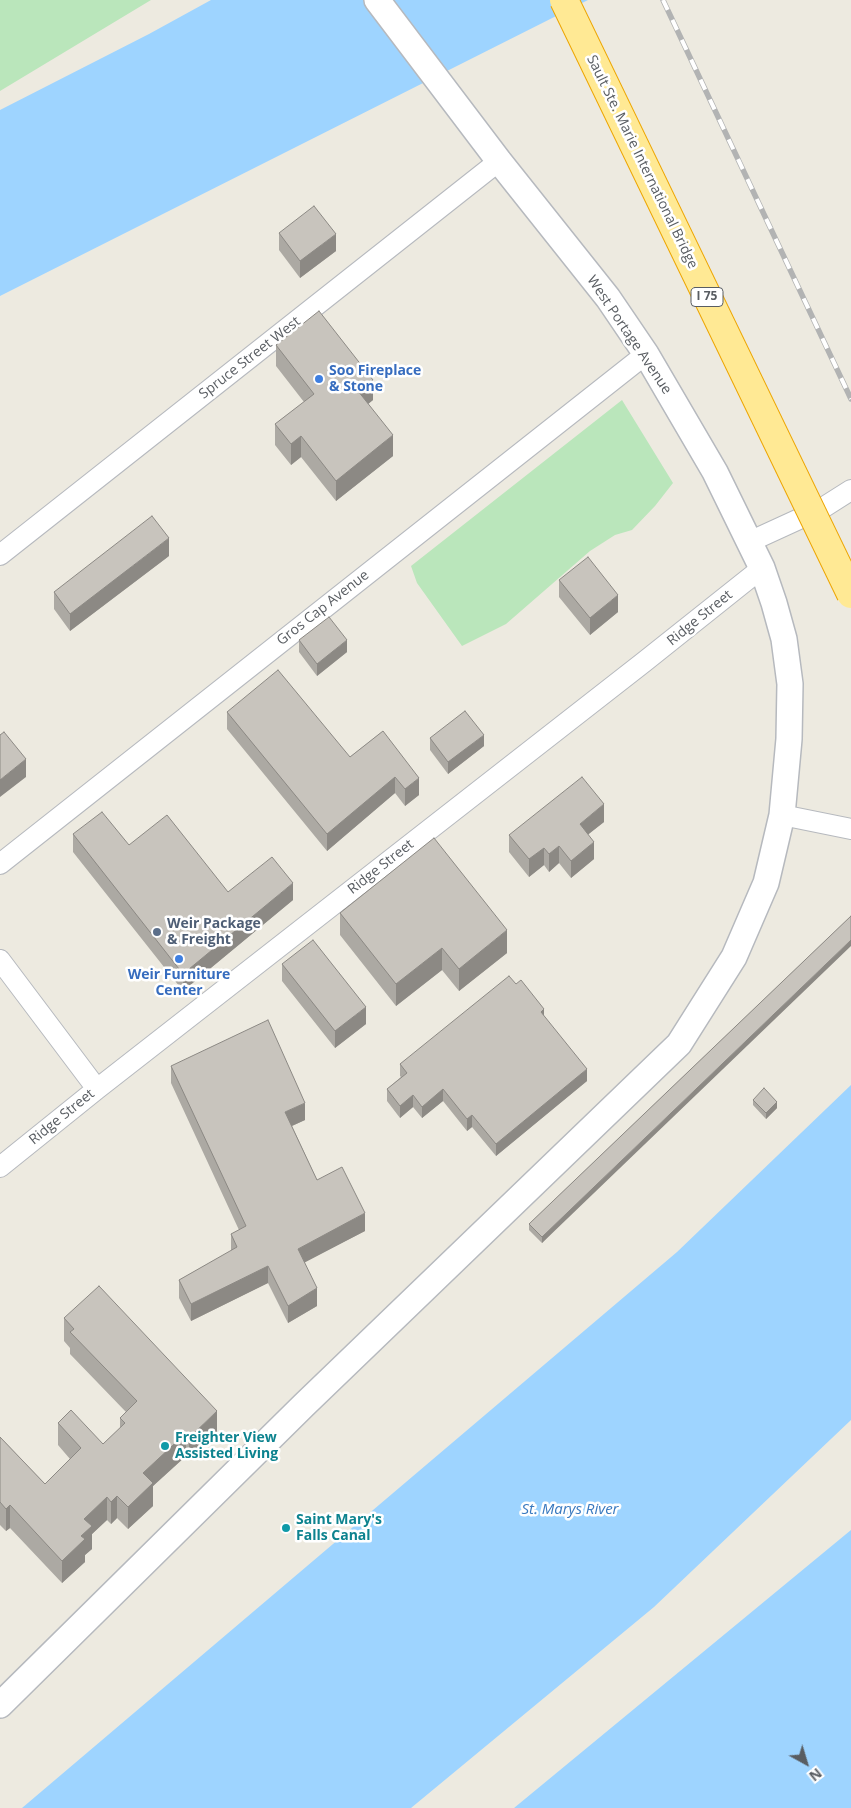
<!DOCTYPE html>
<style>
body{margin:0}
#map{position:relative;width:851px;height:1808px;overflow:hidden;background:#edeae0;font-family:"Open Sans",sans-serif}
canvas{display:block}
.north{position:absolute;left:781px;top:1738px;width:50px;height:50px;-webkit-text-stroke:4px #fff;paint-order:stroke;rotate:141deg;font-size:14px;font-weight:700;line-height:20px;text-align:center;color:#595d62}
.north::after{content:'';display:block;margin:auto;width:18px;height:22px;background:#595d62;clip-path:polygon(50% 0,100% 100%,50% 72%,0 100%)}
</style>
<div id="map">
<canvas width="851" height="1808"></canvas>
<div class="north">N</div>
</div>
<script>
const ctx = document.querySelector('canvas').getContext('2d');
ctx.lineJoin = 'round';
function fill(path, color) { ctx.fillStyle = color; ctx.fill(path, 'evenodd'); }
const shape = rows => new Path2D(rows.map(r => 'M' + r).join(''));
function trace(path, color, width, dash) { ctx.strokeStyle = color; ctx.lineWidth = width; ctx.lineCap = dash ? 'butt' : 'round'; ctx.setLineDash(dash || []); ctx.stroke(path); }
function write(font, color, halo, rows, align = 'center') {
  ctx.font = font + ' "Open Sans",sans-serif'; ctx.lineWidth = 5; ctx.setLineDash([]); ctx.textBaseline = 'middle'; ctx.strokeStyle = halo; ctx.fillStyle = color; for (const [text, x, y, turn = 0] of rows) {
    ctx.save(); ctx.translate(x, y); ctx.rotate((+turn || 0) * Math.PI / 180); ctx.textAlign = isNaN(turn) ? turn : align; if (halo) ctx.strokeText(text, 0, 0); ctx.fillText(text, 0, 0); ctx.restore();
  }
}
fill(shape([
 [0,0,151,0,0,91],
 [622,400,673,483,655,506,632,530,615,535,590,551,506,624,462,646,417,583,411,566]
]), '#bae6bb');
fill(shape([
 [211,0,588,0,0,296,0,110,149,34],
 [851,1085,851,1420,654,1607,411,1808,22,1808,677,1252],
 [851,1530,851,1808,514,1808]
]), '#9ed4ff');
const minor = shape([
 [749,542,821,509,851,490],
 [0,555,499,161],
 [782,815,851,829],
 [0,864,646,354],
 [0,960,97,1089],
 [0,1167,97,1089,644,662,762,568]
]);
const tertiary = shape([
 [0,1705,304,1405,679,1044,734,957,766,883,782,815,789,739,790,684,784,639,774,603,762,568,715,472,646,354,608,298,499,161,377,0]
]);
trace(minor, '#b6b9be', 22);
trace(tertiary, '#b6b9be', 28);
trace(minor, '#fff', 20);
trace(tertiary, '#fff', 25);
const rail = shape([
 [663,0,851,399]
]);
trace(rail, '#b2b3b3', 5.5);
trace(rail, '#fff', 4, [11]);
const trunkBridge = shape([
 [564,0,851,594]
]);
trace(trunkBridge, '#eda500', 30, []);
trace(trunkBridge, '#ffe994', 28);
fill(shape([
 [279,233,336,251,300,278,279,250],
 [276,345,373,400,368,404,393,456,336,501,301,457,291,465,275,445,275,424,304,402,276,366],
 [169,556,70,631,54,609,54,592],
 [559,580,618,612,590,635,559,597],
 [299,640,347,652,317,676,299,652],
 [227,712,350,757,383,731,419,795,405,806,395,793,327,851,227,729],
 [430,738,484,746,448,774,430,750],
 [604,822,588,834,594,859,571,878,559,863,549,872,544,865,529,877,509,852,509,835],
 [73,834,129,845,228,892,293,900,183,991,73,852],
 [340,913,507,953,459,991,442,970,396,1006,340,935],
 [851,916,542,1243,529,1230,529,1224],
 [282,964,366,1024,335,1048,282,981],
 [516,984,544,1016,587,1081,496,1156,472,1127,467,1131,443,1101,422,1118,413,1107,400,1118,387,1101,387,1089,401,1077,400,1076,400,1064],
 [171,1066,305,1120,292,1126,317,1180,365,1231,304,1262,317,1306,288,1323,268,1283,191,1321,179,1298,179,1280,231,1251,231,1234,239,1230,171,1083],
 [753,1100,777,1108,766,1119,753,1105],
 [64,1318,217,1434,189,1460,186,1456,153,1486,153,1506,128,1529,117,1518,111,1524,107,1520,92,1534,92,1549,85,1555,85,1562,62,1583,10,1528,6,1531,0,1525,0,1437,45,1484,70,1459,58,1445,58,1423,103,1444,120,1428,120,1418,126,1412,70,1354,70,1348,64,1341]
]), '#aca9a3');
fill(shape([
 [336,234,336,251,300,278,300,261],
 [373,380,373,400,358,412,358,391],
 [393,435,393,456,336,501,336,481],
 [301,436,301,457,291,465,291,444],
 [169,538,169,556,70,631,70,614],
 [618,595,618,612,590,635,590,618],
 [347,640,347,652,317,676,317,664],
 [484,735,484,746,448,774,448,762],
 [26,759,26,777,0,797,0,780],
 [395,777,395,793,327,851,327,834],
 [419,778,419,795,405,806,405,789],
 [604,804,604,822,580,841,580,824],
 [594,842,594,859,571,878,571,861],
 [559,846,559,863,549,872,549,854],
 [544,848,544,865,529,877,529,859],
 [293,883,293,900,183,991,183,974],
 [507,930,507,953,459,991,459,969],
 [851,940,851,946,542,1243,542,1237],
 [442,948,442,970,396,1006,396,984],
 [366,1007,366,1024,335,1048,335,1031],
 [544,1009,544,1021,541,1012],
 [587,1069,587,1081,496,1156,496,1144],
 [443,1089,443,1101,422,1118,422,1107],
 [413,1095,413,1107,400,1118,400,1106],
 [777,1102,777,1108,766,1119,766,1113],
 [305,1103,305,1120,285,1129,285,1112],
 [472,1115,472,1127,467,1131,467,1119],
 [365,1213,365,1231,298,1266,298,1249],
 [268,1266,268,1283,191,1321,191,1304],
 [317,1288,317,1306,288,1323,288,1306],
 [217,1411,217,1434,189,1460,189,1438],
 [186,1433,186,1456,153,1486,153,1506,128,1529,128,1507,143,1473],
 [117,1496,117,1518,111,1524,111,1502],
 [107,1497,107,1520,92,1534,92,1549,85,1555,85,1562,62,1583,62,1561,81,1536,84,1519],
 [10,1505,10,1528,6,1531,6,1509]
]), '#8c8984');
const building = shape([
 [314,206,336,234,300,261,279,233,314,206],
 [319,311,373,380,358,391,393,435,336,481,301,436,291,444,275,424,314,394,276,345,319,311],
 [152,516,169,538,70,614,54,592,152,516],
 [588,557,618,595,590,618,559,580,588,557],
 [329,617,347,640,317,664,299,640,329,617],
 [278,670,350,757,383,731,419,778,405,789,395,777,327,834,227,712,278,670],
 [465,711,484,735,448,762,430,738,465,711],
 [4,732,26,759,0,780,0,735,4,732],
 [582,777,604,804,580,824,594,842,571,861,559,846,549,854,544,848,529,859,509,835,582,777],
 [102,812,129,845,167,815,228,892,272,857,293,883,183,974,73,834,102,812],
 [434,838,507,930,459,969,442,948,396,984,340,913,434,838],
 [851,916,851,940,542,1237,529,1224,851,916],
 [313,940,366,1007,335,1031,282,964,313,940],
 [509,976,516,984,521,980,544,1009,541,1012,587,1069,496,1144,472,1115,467,1119,443,1089,422,1107,413,1095,400,1106,387,1089,407,1073,400,1064,509,976],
 [268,1020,305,1103,285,1112,317,1180,342,1167,365,1213,298,1249,317,1288,288,1306,268,1266,191,1304,179,1280,237,1247,231,1234,246,1226,171,1066,268,1020],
 [764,1088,777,1102,766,1113,753,1100,764,1088],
 [99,1286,217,1411,189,1438,186,1433,143,1473,153,1483,128,1507,117,1496,111,1502,107,1497,84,1519,92,1526,81,1536,85,1539,62,1561,10,1505,6,1509,0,1502,0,1437,45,1484,81,1448,58,1423,71,1410,103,1444,125,1423,120,1418,137,1401,70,1332,74,1329,64,1318,99,1286]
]);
fill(building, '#c8c4bd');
trace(building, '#8c8984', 1);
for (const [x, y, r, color] of [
 [319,379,5,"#3f7fe0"],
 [157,932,5,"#5c6f8a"],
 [179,959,5,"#3f7fe0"],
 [165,1446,5,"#0f9aa8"],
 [286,1528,5,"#0f9aa8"]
]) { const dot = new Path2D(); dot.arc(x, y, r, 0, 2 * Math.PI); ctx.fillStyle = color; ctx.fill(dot); trace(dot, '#fff', 2); }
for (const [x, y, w] of [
 [707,297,32]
]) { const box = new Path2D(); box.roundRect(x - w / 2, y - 9.5, w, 19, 4); ctx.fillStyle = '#fff'; ctx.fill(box); trace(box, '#595d62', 1); }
write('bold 12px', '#595d62', null, [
 ["I 75",707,297]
]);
write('14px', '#595d62', '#fff', [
 ["Sault Ste. Marie International Bridge",642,162,64],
 ["West Portage Avenue",629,335,56],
 ["Spruce Street West",250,358,-38],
 ["Gros Cap Avenue",323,608,-38],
 ["Ridge Street",700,618,-39],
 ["Ridge Street",381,867,-38],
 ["Ridge Street",62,1117,-39]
]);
write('bold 14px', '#366cbe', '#fff', [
 ["Soo Fireplace",329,371],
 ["& Stone",329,387],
 ["Weir Furniture",179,975,"center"],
 ["Center",179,991,"center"]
], 'left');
write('bold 14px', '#4e5e75', '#fff', [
 ["Weir Package",167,924],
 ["& Freight",167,940]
], 'left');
write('bold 14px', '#0d838f', '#fff', [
 ["Freighter View",175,1438],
 ["Assisted Living",175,1454],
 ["Saint Mary's",296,1520],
 ["Falls Canal",296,1536]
], 'left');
write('italic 15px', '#3979bf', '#fff', [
 ["St. Marys River",570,1510]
]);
</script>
